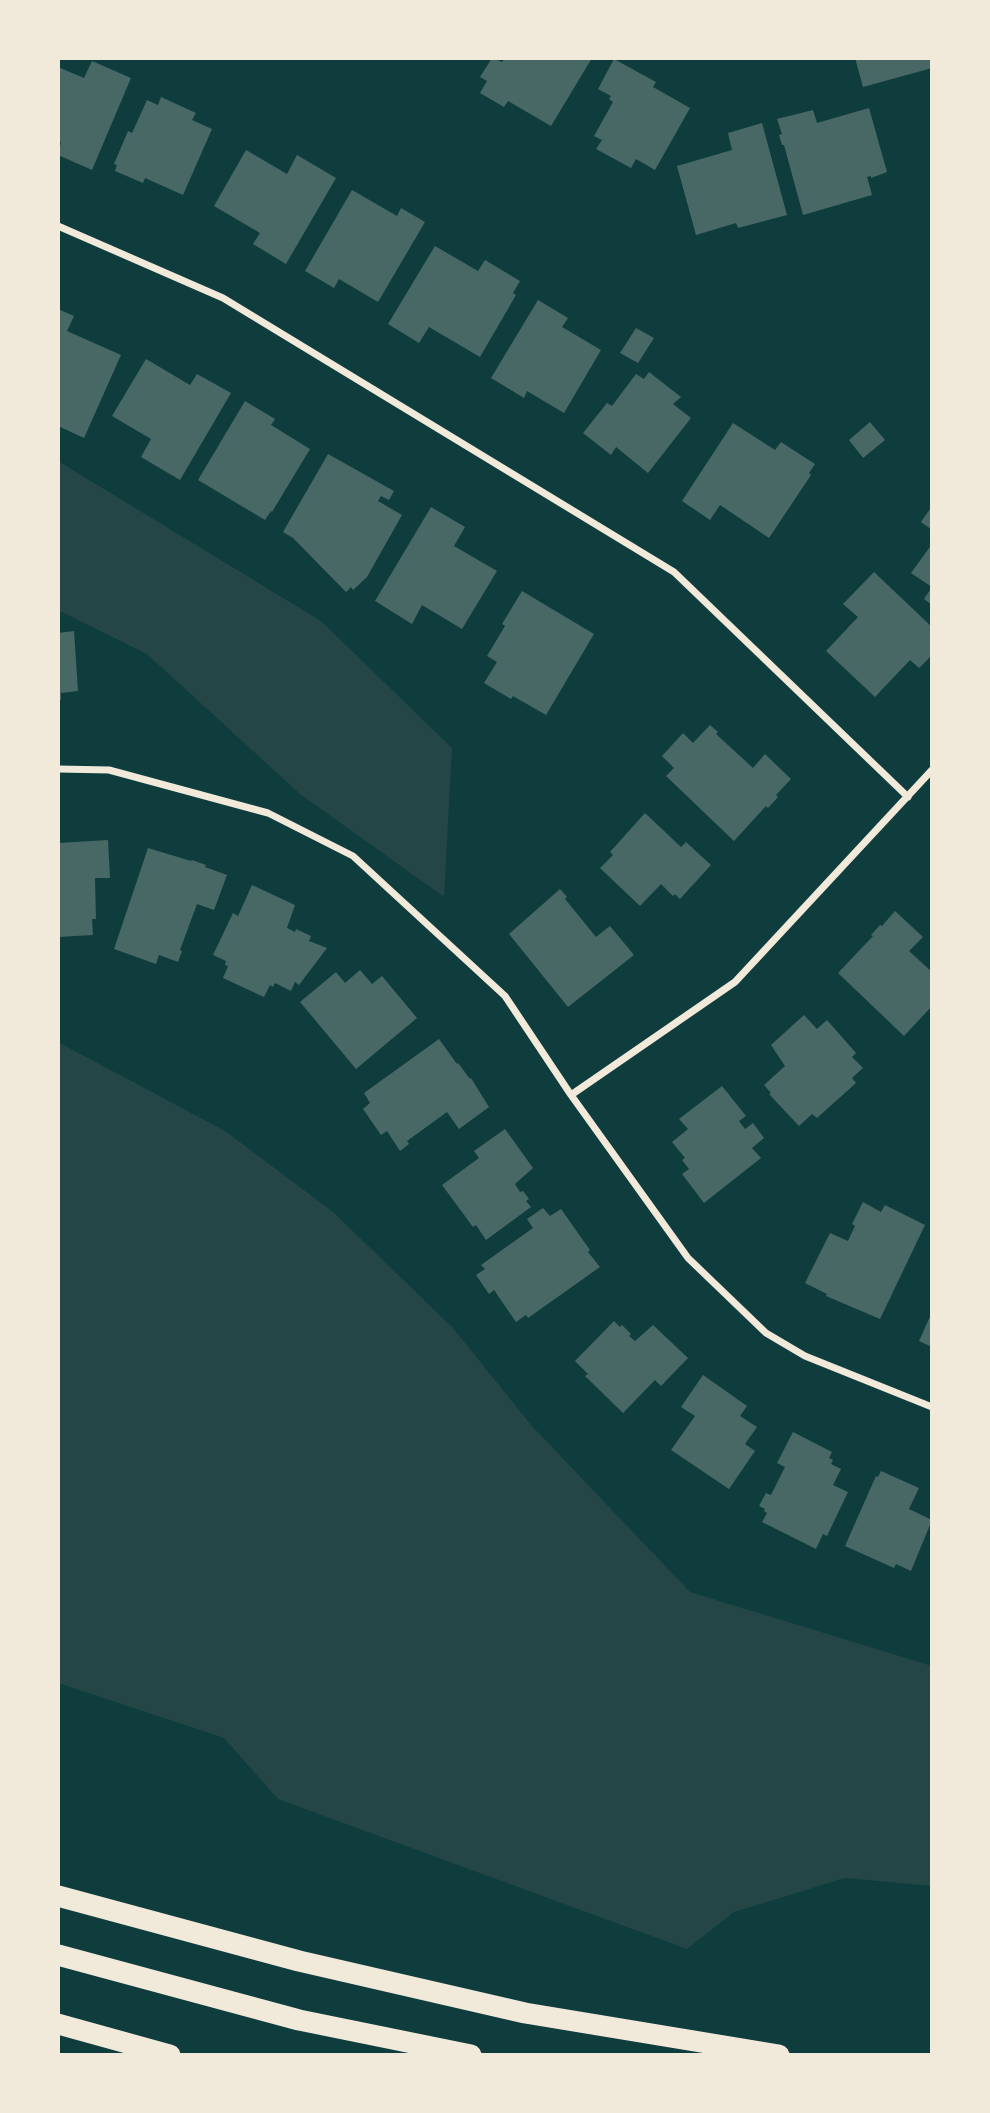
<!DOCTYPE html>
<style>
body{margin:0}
#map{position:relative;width:990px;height:2113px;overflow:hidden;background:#0f3d3e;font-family:"Noto Sans",sans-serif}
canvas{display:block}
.frame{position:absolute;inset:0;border:60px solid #f1e9da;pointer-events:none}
</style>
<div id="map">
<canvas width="990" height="2113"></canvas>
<div class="frame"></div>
</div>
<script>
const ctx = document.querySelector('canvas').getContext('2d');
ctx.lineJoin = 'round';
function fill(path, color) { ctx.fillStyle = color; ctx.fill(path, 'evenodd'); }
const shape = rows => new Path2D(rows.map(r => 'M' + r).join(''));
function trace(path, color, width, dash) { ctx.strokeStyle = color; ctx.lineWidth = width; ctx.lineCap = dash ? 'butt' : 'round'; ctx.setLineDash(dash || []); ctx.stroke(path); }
fill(shape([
 [58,461,321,621,452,748,444,897,300,794,147,654,58,610],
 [58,1042,225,1131,333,1212,453,1328,531,1425,690,1592,932,1666,932,1886,845,1878,734,1912,687,1949,278,1799,224,1738,58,1683]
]), '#244646');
fill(shape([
 [492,58,502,62,505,58,592,58,551,126,508,101,504,107,480,93,487,81,480,77],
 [855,58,932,58,932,68,863,87],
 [614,59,656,82,653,87,690,108,655,170,636,159,631,168,596,149,602,140,594,136,613,102,609,99,611,96,598,89],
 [92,61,131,78,92,170,58,155,61,142,58,141,58,67,84,78],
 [161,97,196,113,192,120,212,129,183,195,145,178,143,183,115,171,117,165,114,164,128,131,132,133,147,100,158,105],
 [869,108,887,172,871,178,871,176,867,177,872,195,803,215,784,145,782,145,779,135,782,134,777,119,813,110,817,123],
 [762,123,787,215,738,228,736,223,696,235,677,166,732,150,728,133],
 [246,150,287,174,297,155,336,178,286,264,253,244,260,233,214,206],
 [352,190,397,216,401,208,425,222,378,302,339,279,334,288,305,271],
 [435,246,478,271,485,260,520,281,513,293,516,295,480,357,429,327,419,343,388,324],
 [538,300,568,318,562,327,601,350,564,413,527,391,524,398,491,378],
 [58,309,74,316,67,331,121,355,84,438,58,426],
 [636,328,654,338,638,363,620,353],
 [146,359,190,385,197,374,231,393,180,480,141,457,151,439,112,416],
 [649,372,681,397,673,404,691,418,648,473,616,447,611,455,583,433,607,403,612,406,636,374,644,379],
 [245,401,275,419,271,425,310,449,272,512,271,511,265,520,198,480],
 [870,422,885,440,863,458,849,440],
 [733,423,775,450,781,442,815,464,809,473,811,475,769,538,720,505,710,520,682,501],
 [328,454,394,491,389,500,381,496,378,501,402,515,367,577,353,590,351,587,346,592,293,538,283,532],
 [932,506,932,530,921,522],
 [431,507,465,527,454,546,497,571,462,629,422,605,412,624,375,601],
 [932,544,932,605,924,599,932,587,911,573],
 [874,572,932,627,932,655,919,668,910,660,875,697,826,651,858,617,843,604],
 [522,591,594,634,546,715,513,696,511,699,484,683,497,662,487,656,505,626,502,624],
 [74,631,78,691,61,693,61,700,58,701,58,633],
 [710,725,718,732,716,734,753,768,765,754,791,779,776,795,778,797,768,808,766,806,734,841,666,776,674,768,662,756,683,733,693,743],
 [645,813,681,847,686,842,711,865,680,899,675,894,673,896,661,884,640,906,600,868,613,855,610,852],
 [108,840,110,878,95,878,96,919,92,919,93,935,58,937,58,843],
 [148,848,191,861,192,860,206,865,205,867,227,875,214,910,197,904,180,950,182,951,178,962,159,955,156,964,114,949],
 [252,885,295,905,287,928,295,932,296,929,311,936,309,941,327,948,299,985,295,982,291,991,275,983,273,987,270,985,264,997,223,978,228,966,225,965,226,961,213,955,233,913,238,916],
 [560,889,567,897,565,899,596,937,610,926,634,955,568,1007,509,934],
 [895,911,923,937,909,951,932,972,932,1006,904,1036,838,973,873,936,871,935,880,925,882,926],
 [360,970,372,984,382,976,417,1018,356,1069,300,1002,336,972,345,983],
 [804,1015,817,1029,827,1020,856,1053,852,1057,863,1068,852,1078,856,1083,817,1118,812,1114,799,1126,769,1094,771,1093,764,1085,785,1066,771,1045],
 [439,1039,457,1064,458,1063,470,1079,471,1078,489,1107,459,1129,447,1112,407,1141,409,1144,400,1151,387,1131,381,1135,363,1109,370,1103,364,1093],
 [722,1086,746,1116,739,1121,745,1129,753,1123,764,1138,752,1148,761,1158,704,1203,682,1174,689,1169,682,1160,685,1158,672,1142,688,1129,679,1119],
 [505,1129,533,1168,515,1184,520,1192,523,1191,529,1199,526,1201,531,1207,486,1240,476,1225,473,1227,442,1185,479,1158,474,1151],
 [863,1202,881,1212,885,1205,925,1225,880,1319,826,1296,827,1294,805,1283,830,1233,848,1241,855,1226,852,1224],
 [543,1208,550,1216,561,1209,590,1250,588,1252,600,1267,528,1318,526,1315,516,1322,494,1290,489,1294,476,1275,485,1269,481,1265,533,1228,527,1219],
 [932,1312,932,1347,919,1341],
 [614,1321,620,1327,622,1325,631,1334,629,1336,635,1341,653,1325,688,1358,661,1386,655,1380,623,1413,585,1376,588,1374,575,1361],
 [703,1375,747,1406,740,1416,757,1427,745,1444,755,1451,729,1489,671,1450,695,1416,681,1407],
 [793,1432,832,1452,829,1458,833,1460,831,1464,841,1469,833,1485,848,1492,827,1536,823,1534,816,1549,762,1522,767,1513,764,1511,765,1509,759,1506,766,1493,771,1495,785,1467,777,1463],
 [881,1471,919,1488,909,1509,932,1520,911,1571,896,1564,894,1568,845,1546,876,1476,878,1477]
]), '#486865');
trace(shape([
 [58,226,223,298,674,572,908,797],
 [58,769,109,770,268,813,353,856,505,996,571,1095,688,1258,766,1333,805,1356,932,1407],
 [571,1095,735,982,932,770]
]), '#f1e9da', 7);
trace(shape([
 [58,1896,299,1961,525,2013,779,2055],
 [58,1955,299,2020,471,2055],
 [58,2024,170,2055]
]), '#f1e9da', 21);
</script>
